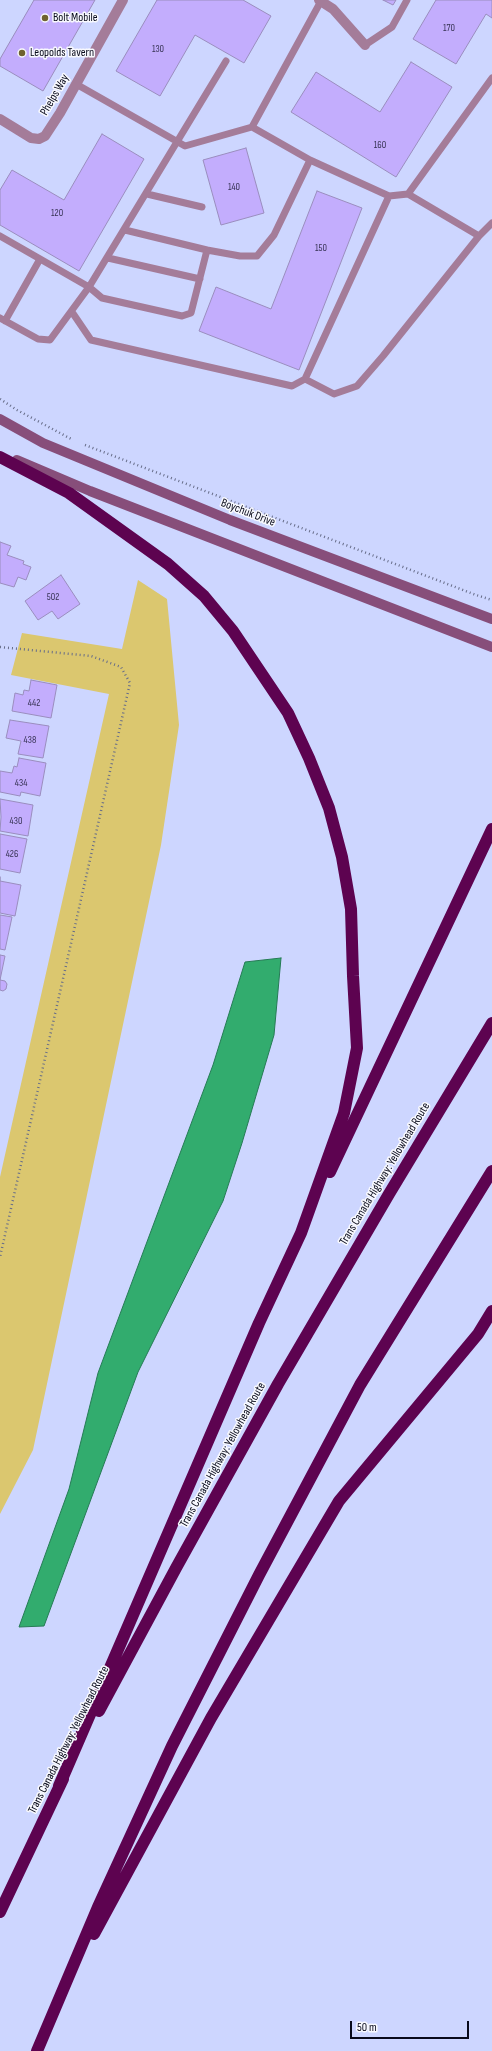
<!DOCTYPE html>
<style>
body{margin:0}
#map{position:relative;width:492px;height:2051px;overflow:hidden;background:#cdd6ff;font-family:"Sofia Sans Condensed",sans-serif}
canvas{display:block}
.scale{position:absolute;left:350px;top:2021px;width:119px;height:18px;box-sizing:border-box;border:2px solid #080a1b;border-top:0;padding-left:5px;font-size:12px;line-height:14px;white-space:nowrap;color:#080a1b;-webkit-text-stroke:3px #f8f9fe;paint-order:stroke}
</style>
<div id="map">
<canvas width="492" height="2051"></canvas>
<div class="scale">50 m</div>
</div>
<script>
const ctx = document.querySelector('canvas').getContext('2d');
ctx.lineJoin = 'round';
function fill(path, color) { ctx.fillStyle = color; ctx.fill(path, 'evenodd'); }
const shape = rows => new Path2D(rows.map(r => 'M' + r).join(''));
function trace(path, color, width, dash) { ctx.strokeStyle = color; ctx.lineWidth = width; ctx.lineCap = dash ? 'butt' : 'round'; ctx.setLineDash(dash || []); ctx.stroke(path); }
function write(font, color, halo, rows, align = 'center') {
  ctx.font = font + ' "Sofia Sans Condensed",sans-serif'; ctx.lineWidth = 3; ctx.setLineDash([]); ctx.textBaseline = 'middle'; ctx.strokeStyle = halo; ctx.fillStyle = color; for (const [text, x, y, turn = 0] of rows) {
    ctx.save(); ctx.translate(x, y); ctx.rotate((+turn || 0) * Math.PI / 180); ctx.textAlign = isNaN(turn) ? turn : align; if (halo) ctx.strokeText(text, 0, 0); ctx.fillText(text, 0, 0); ctx.restore();
  }
}
fill(shape([
 [138,580,167,599,179,725,161,845,33,1450,0,1514,0,1177,109,694,11,675,22,633,122,649]
]), '#dbc76f');
const water = shape([
 [281,958,274,1035,242,1143,223,1201,138,1372,44,1626,19,1627,69,1489,98,1373,213,1065,245,962,281,958]
]);
fill(water, '#32ac6e');
trace(water, '#257b55', 1);
const building = shape([
 [34,0,95,0,43,91,0,66,0,59,34,0],
 [157,0,243,0,271,16,244,63,195,35,160,96,116,71,157,0],
 [383,0,396,0,393,5,383,0],
 [436,0,492,0,492,18,486,14,456,64,413,39,436,0],
 [411,62,452,87,396,177,291,112,316,72,380,112,411,62],
 [102,134,144,159,79,271,0,225,0,190,12,170,64,200,102,134],
 [246,148,264,213,221,225,203,160,246,148],
 [317,191,362,208,299,370,199,331,216,287,271,309,317,191],
 [0,542,11,546,7,555,24,561,23,564,31,567,26,580,18,577,14,587,0,583,0,542],
 [61,575,80,604,58,619,52,611,38,620,25,601,61,575],
 [31,680,57,685,51,718,12,711,15,693,23,695,24,690,29,691,31,680],
 [10,720,49,726,43,758,18,754,21,741,6,738,10,720],
 [19,758,46,763,40,796,21,792,20,796,0,792,0,771,12,773,14,766,17,767,19,758],
 [0,799,33,805,28,836,0,831,1,817,0,799],
 [0,834,27,839,20,873,0,869,0,834],
 [0,877,0,881,21,885,15,916,0,913,0,877],
 [0,915,12,917,5,950,0,949,0,915],
 [0,955,5,956,0,980,5,981,7,984,6,989,3,991,0,990,0,955]
]);
fill(building, '#c3adfd');
trace(building, '#9a8dbe', 1);
trace(shape([
 [0,399,17,410,73,440],
 [85,445,476,595,492,600],
 [0,647,91,656,121,667,130,683,0,1257]
]), '#676d89', 2.5, [1, 3]);
trace(shape([
 [365,45,392,27,407,0],
 [76,84,185,146,252,127,321,1],
 [147,194,202,207],
 [408,194,492,78],
 [389,196,408,194,479,236,492,223],
 [125,230,207,250,191,313,182,316,102,298,89,287,226,61],
 [0,236,89,287,50,340,38,339,0,318],
 [207,250,240,256,257,256,274,235,310,160],
 [108,258,200,279],
 [72,312,91,340,292,386,305,379,389,196,310,160,252,127],
 [5,321,40,259],
 [305,379,334,394,357,386,383,356,479,236]
]), '#a47c99', 7);
trace(shape([
 [319,0,333,9,365,45],
 [0,119,31,138,39,139,45,136,60,113,123,0]
]), '#a47c99', 10);
trace(shape([
 [0,419,43,443,230,520,492,619],
 [17,460,90,491,492,647]
]), '#874e7a', 10);
trace(shape([
 [0,457,69,493,168,564,204,596,233,631,288,713,309,758,329,808,342,857,351,909,353,976,357,1048,344,1113,301,1233,259,1323,59,1786],
 [330,1172,492,829],
 [99,1711,176,1568,278,1384,389,1194,492,1023],
 [0,1912,63,1779],
 [94,1934,211,1718,339,1501,478,1334,492,1311],
 [37,2051,98,1907,172,1746,259,1575,360,1385,492,1171]
]), '#5d0350', 12);
for (const [x, y, r, color] of [
 [45,18,4,"#6f622f"],
 [22,53,4,"#6f622f"]
]) { const dot = new Path2D(); dot.arc(x, y, r, 0, 2 * Math.PI); ctx.fillStyle = color; ctx.fill(dot); trace(dot, '#f8f9fe', 1.5); }
write('10px', '#373354', null, [
 ["170",449,28],
 ["130",158,49],
 ["160",380,145],
 ["140",234,187],
 ["120",57,213],
 ["150",321,248],
 ["502",53,597],
 ["442",34,703],
 ["438",30,740],
 ["434",21,783],
 ["430",16,821],
 ["426",12,854]
]);
write('12px', '#080a1b', '#f8f9fe', [
 ["Bolt Mobile",53,18],
 ["Leopolds Tavern",30,53]
], 'left');
write('12px', '#080a1b', '#f8f9fe', [
 ["Phelps Way",55,95,-60],
 ["Boychuk Drive",248,513,21],
 ["Trans Canada Highway: Yellowhead Route",385,1174,-59],
 ["Trans Canada Highway: Yellowhead Route",223,1455,-61],
 ["Trans Canada Highway: Yellowhead Route",69,1740,-63]
]);
</script>
